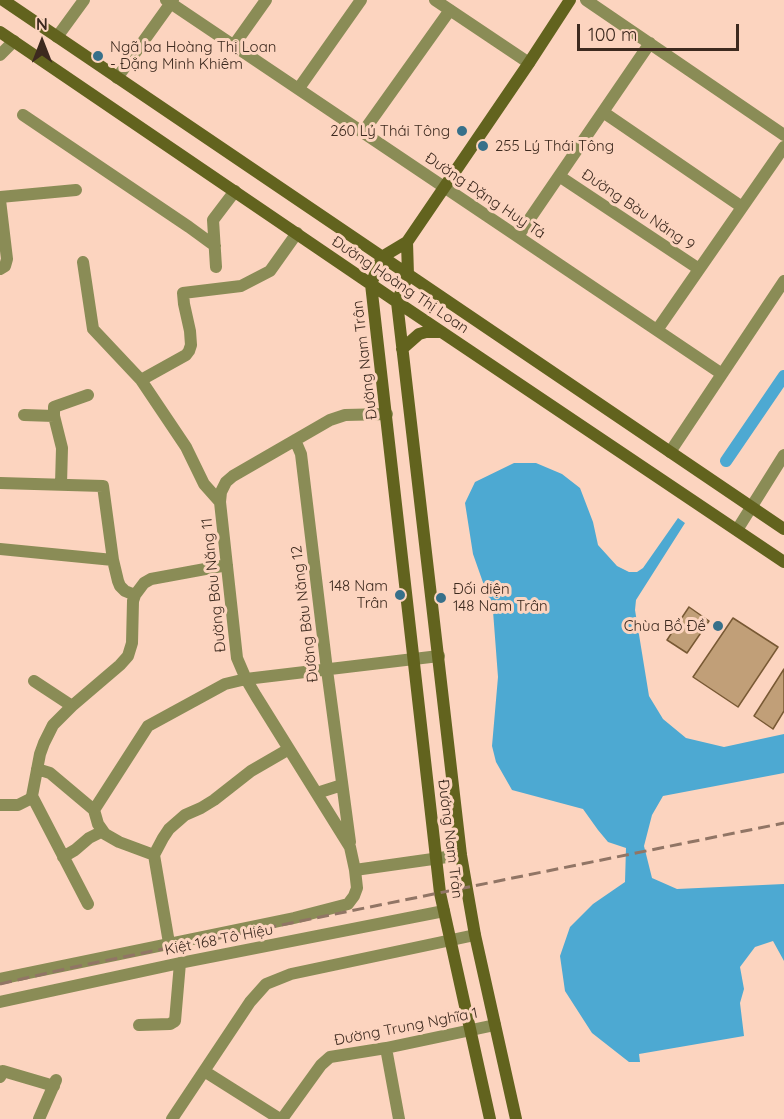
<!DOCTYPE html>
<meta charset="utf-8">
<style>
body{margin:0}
#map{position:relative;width:784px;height:1119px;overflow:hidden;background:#fcd4bf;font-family:Quicksand,sans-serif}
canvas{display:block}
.north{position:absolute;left:12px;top:12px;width:60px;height:60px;-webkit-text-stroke:4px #fcd4bf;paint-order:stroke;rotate:0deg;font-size:16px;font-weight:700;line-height:24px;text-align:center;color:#3d2a1f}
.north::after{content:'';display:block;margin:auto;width:21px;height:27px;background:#3d2a1f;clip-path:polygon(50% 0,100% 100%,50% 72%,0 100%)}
.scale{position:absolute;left:577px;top:24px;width:162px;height:27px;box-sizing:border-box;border:3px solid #3d2a1f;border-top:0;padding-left:8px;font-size:18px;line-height:21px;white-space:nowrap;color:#3d2a1f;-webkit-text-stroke:4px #fcd4bf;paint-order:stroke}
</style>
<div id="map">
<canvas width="784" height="1119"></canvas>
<div class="north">N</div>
<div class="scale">100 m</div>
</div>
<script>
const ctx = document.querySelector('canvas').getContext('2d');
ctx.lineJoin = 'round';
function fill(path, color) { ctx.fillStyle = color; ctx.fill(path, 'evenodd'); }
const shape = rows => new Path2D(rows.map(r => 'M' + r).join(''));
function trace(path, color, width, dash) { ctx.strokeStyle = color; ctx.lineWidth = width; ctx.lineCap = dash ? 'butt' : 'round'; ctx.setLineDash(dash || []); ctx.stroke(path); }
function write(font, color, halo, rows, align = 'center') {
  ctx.font = font + ' Quicksand,sans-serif'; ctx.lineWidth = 6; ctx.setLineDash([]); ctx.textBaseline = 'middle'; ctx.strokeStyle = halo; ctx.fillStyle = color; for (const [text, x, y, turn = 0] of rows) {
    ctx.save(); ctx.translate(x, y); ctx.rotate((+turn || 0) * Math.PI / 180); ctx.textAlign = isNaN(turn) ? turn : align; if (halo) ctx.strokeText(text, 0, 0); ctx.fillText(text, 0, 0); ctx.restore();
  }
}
fill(shape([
 [514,463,536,463,562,474,580,488,593,522,598,545,617,566,629,572,637,572,643,568,678,518,685,523,636,600,635,610,649,696,663,719,686,738,724,747,784,734,784,773,663,796,652,815,644,846,652,878,677,889,784,884,784,961,773,941,755,947,740,967,744,989,740,1003,744,1036,639,1054,640,1062,629,1062,592,1033,565,991,560,956,570,927,593,904,625,882,626,848,608,842,598,830,583,809,512,790,496,762,492,746,498,677,493,611,473,554,465,503,475,482]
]), '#4da9d2');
trace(shape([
 [726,461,784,376]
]), '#4da9d2', 12);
const building = shape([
 [689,607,709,621,687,653,667,640,689,607],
 [733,618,778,647,738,707,693,677,733,618],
 [784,669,784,711,773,729,754,716,784,669]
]);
fill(building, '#c19f78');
trace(building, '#785934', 1.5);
trace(shape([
 [166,0,722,374],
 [435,0,529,63],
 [586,0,784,135],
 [57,37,84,0],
 [234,45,266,0],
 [0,55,14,41],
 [117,78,173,0],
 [299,88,361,0],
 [603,112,742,207],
 [23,115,189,227,215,246],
 [363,132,450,10],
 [559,176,699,269],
 [0,197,76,190],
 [0,200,7,259,5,266,0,269],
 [518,236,650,43],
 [83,262,93,329,141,380,186,447,204,484,220,502],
 [216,267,213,220,235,191],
 [657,330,784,147],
 [141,380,186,355,189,351,191,345,190,331,184,304,183,293,241,286,270,271,297,233],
 [24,415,54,416],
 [295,440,301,454,327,670,350,842],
 [670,452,784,281],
 [0,483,103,486,113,560,118,581,120,586,125,591,135,595],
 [61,484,62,448,54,416,54,407,88,395],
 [737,530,784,455],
 [0,549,113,560],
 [34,681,72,706],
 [37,769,50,773,94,810,98,824,105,834,119,842,154,855],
 [317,793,342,785],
 [32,796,88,904],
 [0,805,18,805,30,799,32,796,40,754,44,743,53,725,72,706,120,665,128,656,132,643,133,601,135,595,144,583,151,579,227,565],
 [94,810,148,726,225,684,246,679,439,656],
 [63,857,75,850,89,838,103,831],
 [355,870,461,855],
 [169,943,154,855,163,838,169,829,185,815,201,808,214,800,251,771,289,749],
 [0,979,294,918,348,904,354,896,357,888,355,870,350,847,256,696,246,679,237,658,220,502,221,492,226,482,233,476,330,420,345,415,387,414],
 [0,1002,180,963,444,911],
 [139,1025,170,1024,175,1021,180,963],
 [386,1048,399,1119],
 [204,1071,280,1119],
 [0,1077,3,1071,54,1086],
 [39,1119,56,1080],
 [172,1119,250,1002,266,984,291,974,475,935],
 [282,1119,321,1065,330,1057,386,1048,495,1025]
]), '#8a8c56', 12);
trace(shape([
 [3,0,784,529],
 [0,32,397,302,784,562],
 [407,242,408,275,397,302,461,855,475,935,516,1119],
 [402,349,419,334,426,332,442,332],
 [490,1119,440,893,371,284,382,257,407,242,529,63,570,0]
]), '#62631e', 12);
trace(shape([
 [0,984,74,967,784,823]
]), '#917565', 3, [12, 6]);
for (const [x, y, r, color] of [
 [98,56,6,"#37708a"],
 [462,131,6,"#37708a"],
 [483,146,6,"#37708a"],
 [400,595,6,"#37708a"],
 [441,598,6,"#37708a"],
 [718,626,6,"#37708a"]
]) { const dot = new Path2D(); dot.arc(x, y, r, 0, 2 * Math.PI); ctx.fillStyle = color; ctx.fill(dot); trace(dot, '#fcd4bf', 2); }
write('15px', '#3d2a1f', '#fcd4bf', [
 ["Ngã ba Hoàng Thị Loan",110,47],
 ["- Đặng Minh Khiêm",110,64],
 ["260 Lý Thái Tông",450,131,"right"],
 ["255 Lý Thái Tông",495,146],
 ["148 Nam",388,586,"right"],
 ["Trân",388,603,"right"],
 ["Đối diện",453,589],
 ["148 Nam Trân",453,606],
 ["Chùa Bồ Đề",706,626,"right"]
], 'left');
write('15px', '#3d2a1f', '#fcd4bf', [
 ["Đường Đặng Huy Tá",485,196,34],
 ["Đường Bàu Năng 9",638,210,34],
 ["Đường Hoàng Thị Loan",400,285,34],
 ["Đường Nam Trân",365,360,-97],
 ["Đường Bàu Năng 11",214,585,-96],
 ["Đường Bàu Năng 12",305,614,-97],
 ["Đường Nam Trân",450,839,83],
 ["Kiệt 168 Tô Hiệu",219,940,-11],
 ["Đường Trung Nghĩa 1",406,1027,-11]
]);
</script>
